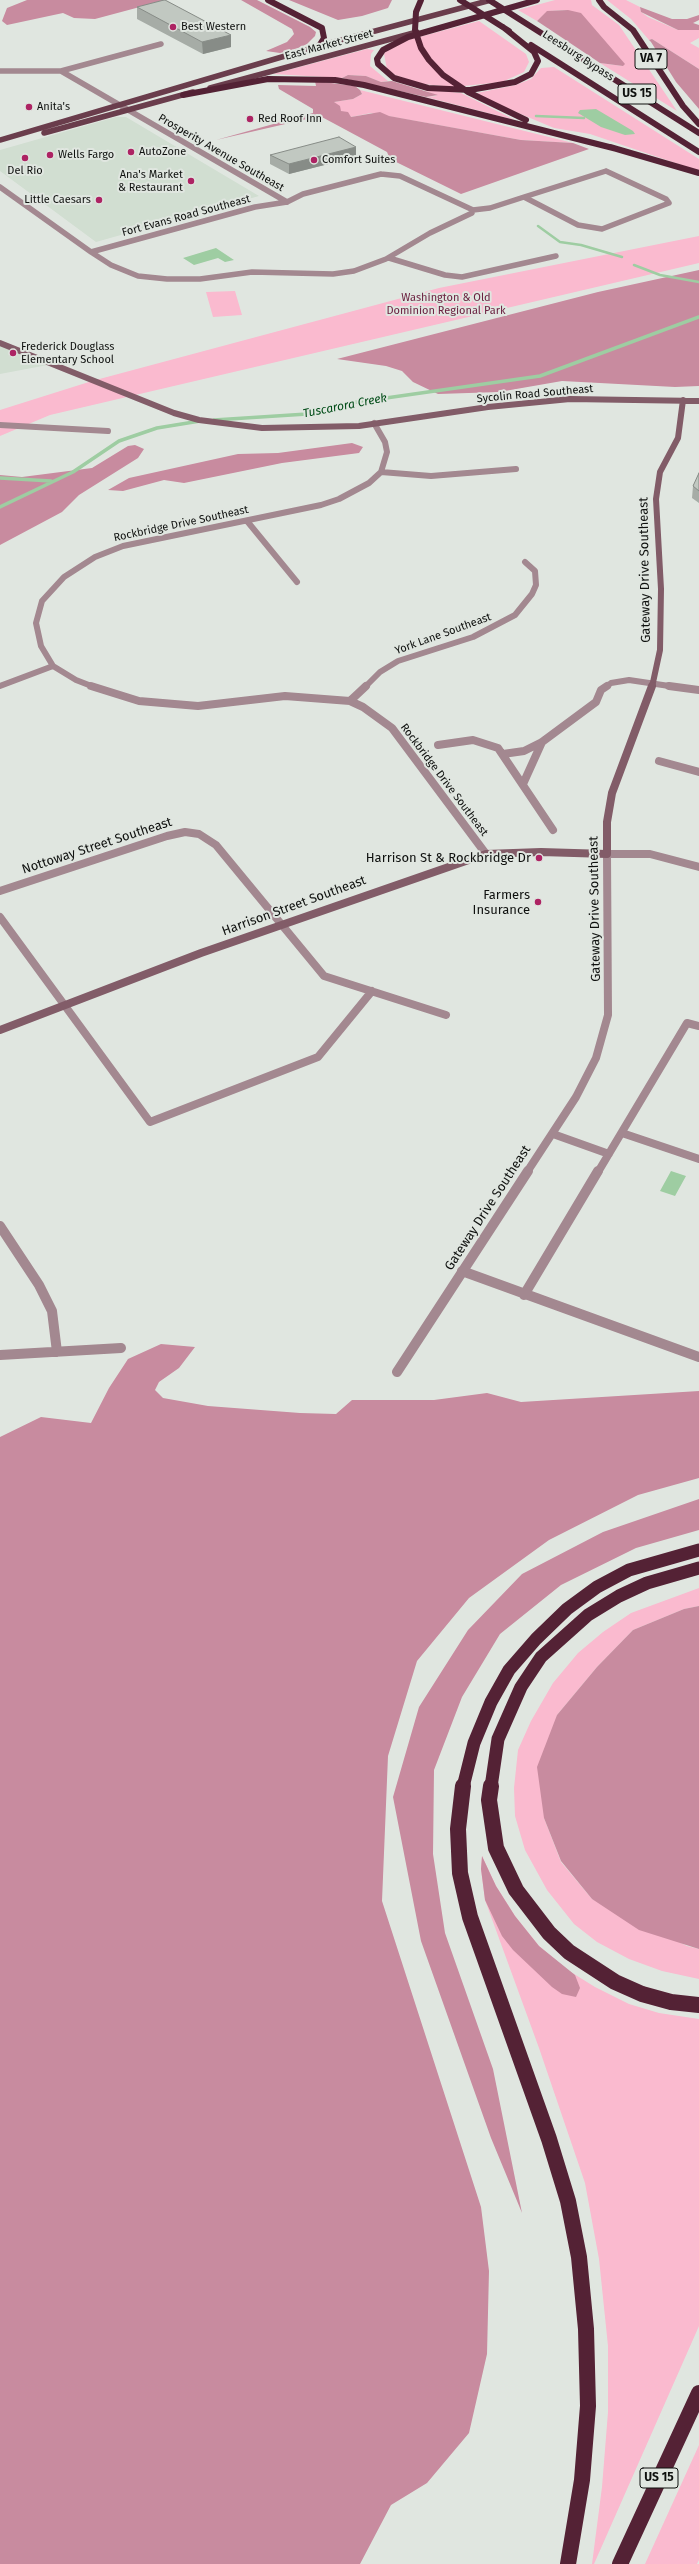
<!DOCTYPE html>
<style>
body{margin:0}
canvas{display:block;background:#e0e6e0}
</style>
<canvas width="699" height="2564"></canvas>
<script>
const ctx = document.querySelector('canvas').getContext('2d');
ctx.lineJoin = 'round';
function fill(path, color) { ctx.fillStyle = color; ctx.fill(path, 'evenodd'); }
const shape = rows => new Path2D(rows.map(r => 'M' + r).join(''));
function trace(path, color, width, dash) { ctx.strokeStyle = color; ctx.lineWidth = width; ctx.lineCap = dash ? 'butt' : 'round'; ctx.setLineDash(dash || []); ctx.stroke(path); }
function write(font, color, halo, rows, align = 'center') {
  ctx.font = font + ' "Fira Sans",sans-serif'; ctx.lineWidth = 4; ctx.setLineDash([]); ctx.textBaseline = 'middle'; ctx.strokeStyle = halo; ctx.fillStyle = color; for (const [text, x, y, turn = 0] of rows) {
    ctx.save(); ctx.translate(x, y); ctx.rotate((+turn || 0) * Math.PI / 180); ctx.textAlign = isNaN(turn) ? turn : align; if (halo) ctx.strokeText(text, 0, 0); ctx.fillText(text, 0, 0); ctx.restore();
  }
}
fill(shape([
 [116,117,126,117,259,196,96,242,0,171,0,150],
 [0,343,53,364,0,374]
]), '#d1ded1');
fill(shape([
 [555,0,591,0,592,5,619,25,677,111,600,63,623,66,567,10,548,11,537,21,518,10],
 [607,0,626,0,640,7,641,12,648,17,678,30,699,30,699,38,690,43,699,48,699,69,652,39,649,40,631,19],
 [479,21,526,54,529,62,524,72,502,82,454,87,422,84,395,75,387,69,384,54,387,50,408,40],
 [367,49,374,50,371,54,370,66,388,81,381,82,366,76,348,75,342,78,273,74],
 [554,67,699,159,699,171,590,134,554,128,492,102,477,93,516,85,531,79,541,68],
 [422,89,461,93,515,120,426,97,437,96],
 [360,90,573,143,521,140,371,113,351,117,341,111,334,102,353,99,362,94],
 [699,236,699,263,50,415,0,436,0,410,92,381,439,288],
 [235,291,242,315,213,317,206,292],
 [699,1588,699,1606,684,1609,633,1630,597,1667,557,1715,544,1818,561,1862,592,1899,687,1946,699,1949,699,1979,662,1971,629,1959,597,1942,574,1924,547,1890,525,1850,515,1816,514,1788,518,1750,531,1721,553,1683,578,1653,603,1632,631,1613],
 [482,1856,496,1886,515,1916,539,1946,566,1969,595,1987,629,2004,659,2013,699,2019,699,2326,594,2564,592,2564,602,2487,608,2412,608,2346,599,2259,585,2183,539,2048,485,1900,481,1869],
 [699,2445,699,2560,697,2564,645,2564]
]), '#fabacf');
fill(shape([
 [27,0,166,0,95,19,74,18,63,13,7,25,2,21,7,8],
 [241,0,257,0,310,27,316,32,315,36,307,44,298,48,280,53,266,51,287,42,294,34,292,29],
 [289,0,392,0,388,8,362,16,338,20],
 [640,7,672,19,687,19,699,15,699,20,693,23,699,25,699,30,678,30,641,12],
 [568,10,581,13,625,64,623,66,600,63,537,21,547,11],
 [652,39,699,69,699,109,676,82,651,42,649,40],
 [348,75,366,76,381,82,392,81,438,95,426,97,342,78],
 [315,81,355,86,360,90,362,94,353,99,334,102,340,106,341,111,348,112,351,117,380,112,389,116,521,140,573,143,589,149,461,194,390,159,387,152,320,116,216,140,313,113,313,109,279,89,278,85,316,86],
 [699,270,699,386,675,387,562,381,499,392,438,394,413,382,402,371,386,366,337,359,598,292],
 [352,443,363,447,359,453,282,463,184,483,164,480,123,491,108,490,129,478,238,454,278,453],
 [135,445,144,449,138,458,79,495,62,512,0,545,0,475,22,477,92,468,128,446],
 [161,1344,195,1347,179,1368,159,1382,155,1390,163,1398,208,1406,300,1413,336,1414,352,1400,434,1400,487,1393,521,1402,699,1391,699,1478,638,1495,549,1540,469,1598,417,1661,388,1756,382,1901,481,2207,489,2271,487,2354,469,2433,427,2483,391,2505,360,2564,0,2564,0,1437,41,1417,91,1423,109,1388,128,1359],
 [699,1499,699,1530,636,1548,561,1585,500,1634,462,1697,434,1770,433,1854,445,1933,493,2069,522,2213,491,2138,421,1941,393,1797,419,1707,468,1630,522,1574,603,1532],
 [699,1606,699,1949,639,1930,592,1899,561,1861,544,1818,537,1767,557,1715,597,1667,633,1630,684,1609],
 [482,1856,496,1886,515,1916,539,1946,575,1975,580,1988,576,1997,562,1994,552,1987,513,1950,502,1936,485,1900,481,1869]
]), '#c88b9f');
fill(shape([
 [596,109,633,131,635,134,625,135,601,127,578,113,580,110],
 [216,248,234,260,225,262,218,258,194,265,183,258],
 [671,1171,686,1176,675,1196,660,1191]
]), '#9ecda2');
trace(shape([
 [536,116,584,118],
 [538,226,560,242,581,245,622,257],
 [634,265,660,275,699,282]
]), '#9ecda2', 2.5);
trace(shape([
 [214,420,307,414,351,403,540,376,699,317],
 [0,478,51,481],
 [0,507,73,472,119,441,157,428,200,421]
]), '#9ecda2', 3.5);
trace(shape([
 [0,71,61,71,287,202],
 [61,71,161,44],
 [606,171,666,199,669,203,602,229,578,225,524,197,606,171],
 [381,174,400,176,473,210,472,213,430,233,386,259,354,271,333,274,252,272,200,279,167,279,138,276,111,265,91,252,255,207,287,202,303,194,381,174],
 [0,187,91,252],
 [473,210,490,208,524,197],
 [389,258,445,275,462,277,556,256]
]), '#a38890', 5.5);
trace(shape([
 [0,425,108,431],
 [381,472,431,476,516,469],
 [247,521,297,582],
 [0,686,53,666],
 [94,687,76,680,53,666,41,646,36,623,42,601,64,577,95,557,123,546,321,505,339,499,369,483,381,472,387,452,385,442,374,423],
 [365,687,380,672,398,661,473,637,515,615,532,594,536,585,535,571,525,562],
 [606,687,611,683,629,680,676,687]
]), '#a38890', 6);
trace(shape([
 [91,686,139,701,198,706,285,696,350,701,363,707,392,728,486,854],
 [669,686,699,690],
 [350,701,366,686],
 [438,745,473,740,498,748,553,830],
 [503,754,524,751,542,742,596,702,601,690,607,686],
 [659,761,699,772],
 [523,784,542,742],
 [0,891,167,836,185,832,199,834,216,845,324,976,446,1015],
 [0,917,150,1122,318,1057,372,991],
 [622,1133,699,1159],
 [553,1134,609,1154],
 [527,1172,576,1097,596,1058,608,1015,607,854,650,854,699,867],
 [598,1172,687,1023,699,1026]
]), '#a38890', 8);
trace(shape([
 [0,1226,39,1285,52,1311,57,1352],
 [462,1271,699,1357],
 [524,1295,598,1171],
 [0,1355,121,1348],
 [397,1372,528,1171]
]), '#a38890', 10);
trace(shape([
 [0,343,174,413,199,420,262,428,359,426,488,407,570,399,699,401],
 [652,687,660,650,661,589,656,499,660,472,678,438,683,400]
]), '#825c68', 6);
trace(shape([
 [0,1030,201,953,486,854,541,852,607,854,607,822,612,793,652,686]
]), '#825c68', 8);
trace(shape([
 [210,88,417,32],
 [44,133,193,92],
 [0,140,319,46,491,0]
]), '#6a3d4c', 5.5);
trace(shape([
 [268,0,322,28,324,38,319,46],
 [421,0,416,12,415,30,421,48,429,60,443,75,468,92,526,120],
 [460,0,509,31],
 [489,0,699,133],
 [599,0,604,7,633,30,683,106,699,124],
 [503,27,534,52,538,61,531,74,515,82,470,90,428,88,394,78,378,64,377,59,383,50,408,37,537,0],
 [531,45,699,152],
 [183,95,268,79,335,80,364,85,617,149],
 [610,147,699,173]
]), '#542235', 6);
trace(shape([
 [463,1787,474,1743,491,1702,509,1670,536,1639,567,1609,597,1587,629,1570,699,1550],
 [491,1787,498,1739,521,1687,541,1657,588,1615,619,1596,647,1583,699,1568]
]), '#542235', 13);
trace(shape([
 [463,1786,458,1829,460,1873,470,1917,549,2139,568,2201,579,2257,586,2329,588,2406,582,2480,568,2564],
 [491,1786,489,1800,496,1848,516,1890,549,1933,569,1952,615,1982,642,1994,671,2002,699,2005],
 [620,2564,699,2393]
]), '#542235', 16);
fill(shape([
 [137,7,231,35,231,47,203,54,137,19],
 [356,147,356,157,289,174,270,164,270,155],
 [699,473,699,503,692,498,693,486]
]), '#a6aca6');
fill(shape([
 [231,35,231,47,203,54,202,42],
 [356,147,356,157,289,174,289,164]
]), '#878c87');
const building = shape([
 [164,0,165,0,231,35,202,42,137,7,164,0],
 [339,137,356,147,289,164,270,155,339,137],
 [699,473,699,491,693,486,699,473]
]);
fill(building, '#c1c8c1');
trace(building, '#878c87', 1);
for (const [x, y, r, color] of [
 [173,27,4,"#ad2363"],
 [29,107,4,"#ad2363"],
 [250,119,4,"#ad2363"],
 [131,152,4,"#ad2363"],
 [50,155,4,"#ad2363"],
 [25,158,4,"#ad2363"],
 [314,160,4,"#ad2363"],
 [191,181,4,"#ad2363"],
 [99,200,4,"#ad2363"],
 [13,353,4,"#ad2363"],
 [539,858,4,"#ad2363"],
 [538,902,4,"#ad2363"]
]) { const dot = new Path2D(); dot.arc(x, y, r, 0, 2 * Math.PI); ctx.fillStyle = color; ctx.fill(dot); trace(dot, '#e0e6e0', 1.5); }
write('11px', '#0f110f', '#e0e6e0', [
 ["Best Western",181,27],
 ["Anita's",37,107],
 ["Red Roof Inn",258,119],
 ["AutoZone",139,152],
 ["Wells Fargo",58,155],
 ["Comfort Suites",322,160],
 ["Del Rio",25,171,"center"],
 ["Ana's Market",183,175,"right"],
 ["& Restaurant",183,188,"right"],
 ["Little Caesars",91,200,"right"],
 ["Frederick Douglass",21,347],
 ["Elementary School",21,360]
], 'left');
write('11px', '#0f110f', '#e0e6e0', [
 ["East Market Street",329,45,-15],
 ["Leesburg Bypass",578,56,33],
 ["Prosperity Avenue Southeast",221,153,30],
 ["Fort Evans Road Southeast",186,216,-15],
 ["Sycolin Road Southeast",535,394,-5],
 ["Rockbridge Drive Southeast",181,524,-12],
 ["York Lane Southeast",443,634,-20],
 ["Rockbridge Drive Southeast",444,780,53]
]);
write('11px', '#6b2140', '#e0e6e0', [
 ["Washington & Old",446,298],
 ["Dominion Regional Park",446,311]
]);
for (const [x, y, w] of [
 [651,59,32],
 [637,94,38],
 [659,2478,38]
]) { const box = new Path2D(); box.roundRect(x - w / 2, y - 10, w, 20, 3); ctx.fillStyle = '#e0e6e0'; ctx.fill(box); trace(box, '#0f110f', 1); }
write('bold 12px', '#0f110f', null, [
 ["VA 7",651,59],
 ["US 15",637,94],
 ["US 15",659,2478]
]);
write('italic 12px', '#004c17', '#e0e6e0', [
 ["Tuscarora Creek",345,406,-11]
]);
write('13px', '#0f110f', '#e0e6e0', [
 ["Gateway Drive Southeast",645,570,-91],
 ["Nottoway Street Southeast",97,846,-18],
 ["Harrison Street Southeast",294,906,-20],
 ["Gateway Drive Southeast",595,909,-91],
 ["Gateway Drive Southeast",488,1208,-57]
]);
write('13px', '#0f110f', '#e0e6e0', [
 ["Harrison St & Rockbridge Dr",531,858],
 ["Farmers",530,895],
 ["Insurance",530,910]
], 'right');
</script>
